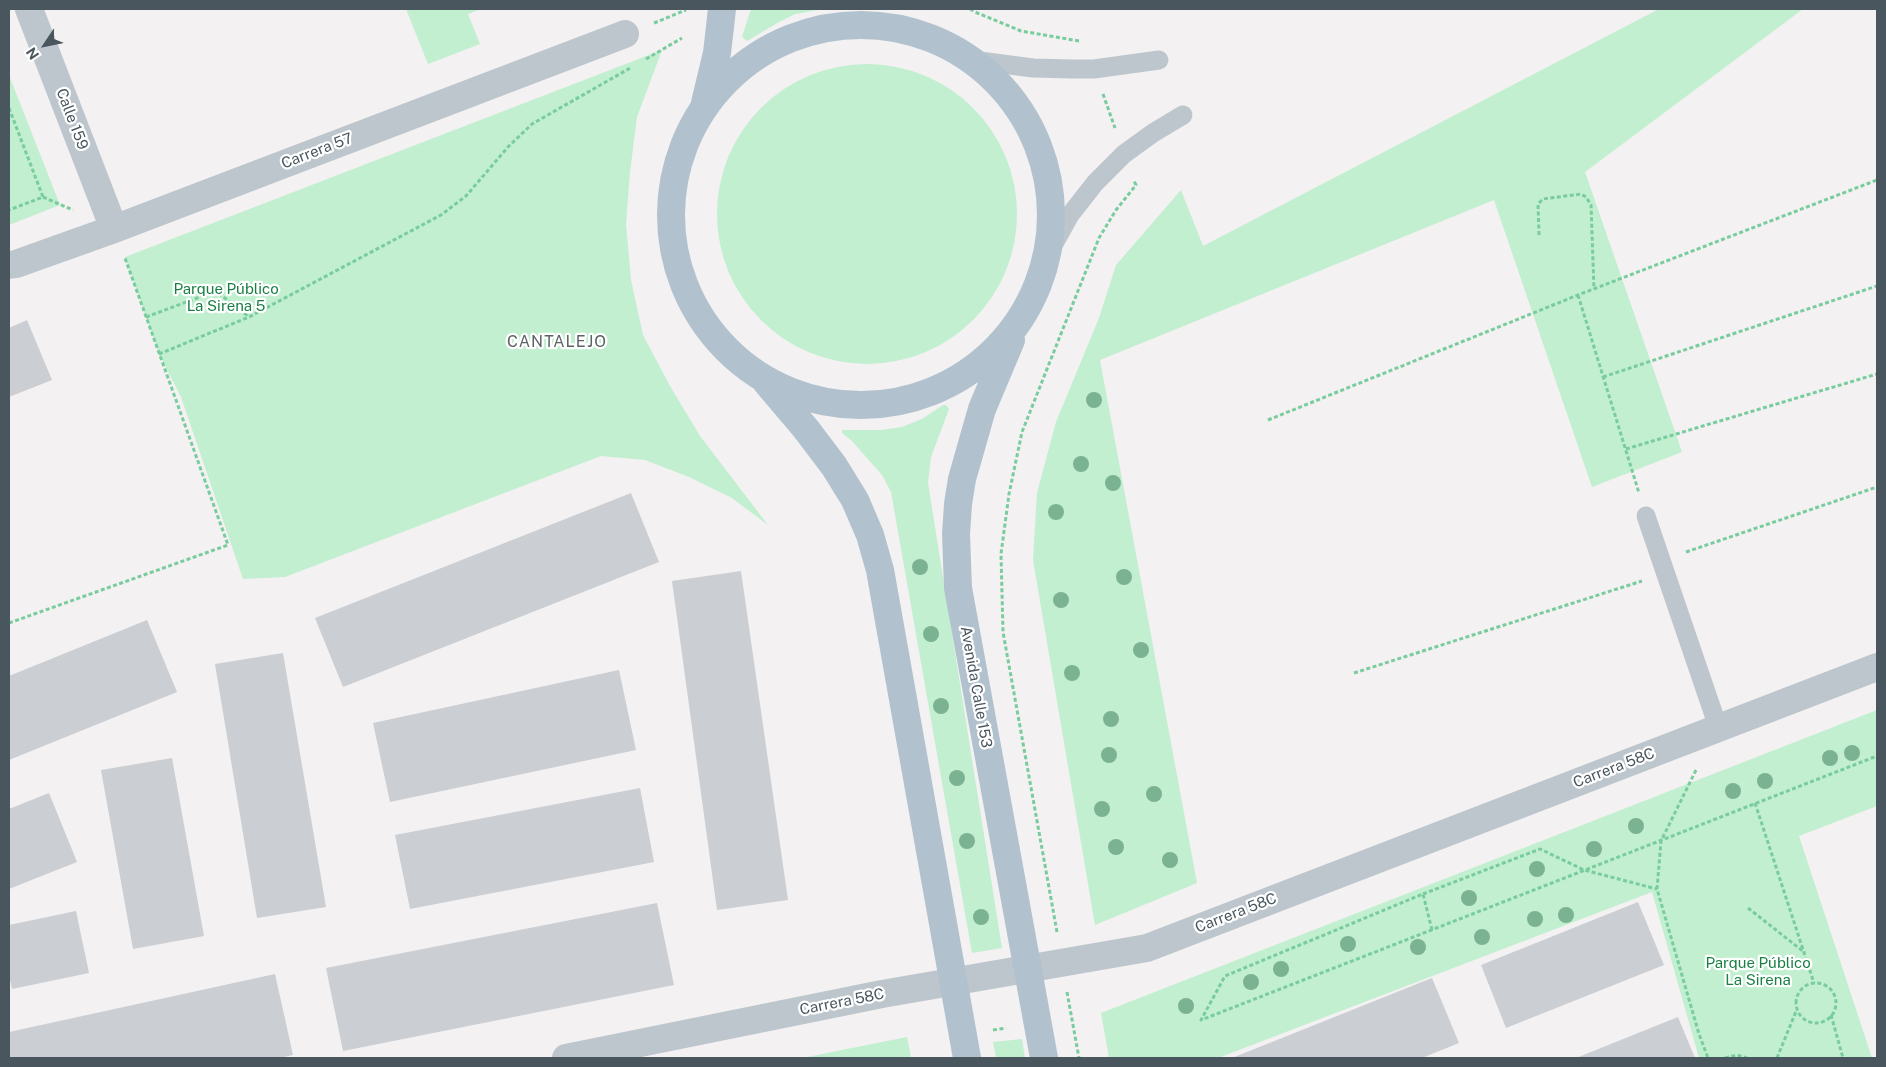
<!DOCTYPE html>
<meta charset="utf-8">
<style>
body{margin:0}
#map{position:relative;width:1886px;height:1067px;overflow:hidden;background:#f3f1f1;font-family:"Public Sans",sans-serif}
canvas{display:block}
.frame{position:absolute;inset:0;border:10px solid #49565e;pointer-events:none}
.north{position:absolute;left:20px;top:20px;width:50px;height:50px;-webkit-text-stroke:4px #fff;paint-order:stroke;rotate:236deg;font-size:14px;font-weight:700;line-height:20px;text-align:center;color:#49565e}
.north::after{content:'';display:block;margin:auto;width:18px;height:22px;background:#49565e;clip-path:polygon(50% 0,100% 100%,50% 72%,0 100%)}
</style>
<div id="map">
<canvas width="1886" height="1067"></canvas>
<div class="frame"></div>
<div class="north">N</div>
</div>
<script>
const ctx = document.querySelector('canvas').getContext('2d');
ctx.lineJoin = 'round';
function fill(path, color) { ctx.fillStyle = color; ctx.fill(path, 'evenodd'); }
const shape = rows => new Path2D(rows.map(r => 'M' + r).join(''));
function trace(path, color, width, dash) { ctx.strokeStyle = color; ctx.lineWidth = width; ctx.lineCap = dash ? 'butt' : 'round'; ctx.setLineDash(dash || []); ctx.stroke(path); }
function write(font, color, halo, rows, align = 'center') {
  ctx.font = font + ' "Public Sans",sans-serif'; ctx.lineWidth = 4.5; ctx.setLineDash([]); ctx.textBaseline = 'middle'; ctx.strokeStyle = halo; ctx.fillStyle = color; for (const [text, x, y, turn = 0] of rows) {
    ctx.save(); ctx.translate(x, y); ctx.rotate((+turn || 0) * Math.PI / 180); ctx.textAlign = isNaN(turn) ? turn : align; if (halo) ctx.strokeText(text, 0, 0); ctx.fillText(text, 0, 0); ctx.restore();
  }
}
fill(shape([
 [406,9,481,9,468,14,480,44,428,64],
 [751,9,824,9,795,14,779,22,747,41,742,37],
 [1659,9,1803,9,1585,172,1682,452,1592,487,1494,200,1100,360,1197,883,1095,925,1033,560,1037,493,1056,422,1099,318,1116,265,1181,190,1203,246],
 [662,50,637,117,630,172,626,225,631,280,643,335,670,386,700,436,768,525,732,498,689,477,645,460,601,456,285,577,243,579,181,397,159,354,125,257],
 '717 214a150 150 0 1 1 300 0a150 150 0 1 1-300 0Z',
 [9,75,60,205,9,225],
 [943,405,946,405,949,409,931,457,928,483,1002,948,972,953,891,492,882,475,852,441,842,433,842,430,881,430,902,427,922,419],
 [1877,710,1877,806,1799,836,1872,1058,1699,1058,1652,892,1218,1058,1109,1058,1101,1013],
 [907,1037,911,1058,802,1058],
 [1022,1039,1025,1058,996,1058,993,1042]
]), '#c1efcf');
fill(shape([
 [27,320,52,380,9,397,9,328],
 [631,493,659,562,343,687,315,618],
 [741,571,788,900,717,910,672,581],
 [147,620,177,692,9,760,9,676],
 [283,653,326,907,257,918,215,664],
 [619,670,636,750,390,802,373,723],
 [172,758,204,936,133,949,101,770],
 [640,788,654,862,410,909,395,835],
 [49,793,77,862,9,889,9,809],
 [1638,902,1664,965,1506,1028,1481,965],
 [657,903,674,985,343,1051,326,968],
 [76,911,89,973,12,989,9,975,9,925],
 [275,974,293,1055,279,1058,9,1058,9,1032],
 [1432,978,1459,1043,1422,1058,1232,1058],
 [1678,1017,1695,1058,1576,1058]
]), '#cbced3');
trace(shape([
 [970,9,975,12,1021,31,1079,41],
 [654,23,686,10],
 [646,59,682,38],
 [1103,94,1115,128],
 [9,108,43,197,9,210],
 [43,197,73,210],
 [1539,235,1538,204,1543,199,1581,194,1586,197,1591,205,1594,289],
 [1578,295,1639,493],
 [146,317,216,291,249,317,441,215,466,196,508,147,532,124,632,67],
 [159,354,249,317],
 [1603,377,1877,286],
 [1268,420,1578,295,1877,180],
 [1626,449,1877,374],
 [1686,552,1877,487],
 [9,623,228,545,125,258],
 [1354,673,1642,581],
 [1696,770,1661,841,1657,889,1699,1034,1708,1058],
 [1755,803,1814,983],
 [1423,894,1540,849,1584,870,1657,889],
 [1748,908,1804,952],
 [1432,930,1423,894,1225,976,1201,1020,1877,756],
 [1057,932,1003,632,1001,554,1009,494,1022,432,1099,238,1116,210,1136,185,1134,181],
 '1796 1003a20 20 0 1 1 40 0a20 20 0 1 1-40 0Z',
 [1067,992,1079,1058],
 [1831,1015,1843,1058],
 [993,1030,1006,1028],
 [1725,1058,1737,1055,1747,1058],
 [1777,1058,1797,1009]
]), '#79cc9d', 3, [4, 2.5]);
trace(shape([
 [972,60,1033,68,1072,69,1094,69,1159,60],
 [1050,251,1070,215,1095,183,1124,154,1153,133,1183,115],
 [1646,516,1718,727]
]), '#bdc6cd', 19);
trace(shape([
 [29,9,114,229],
 [9,265,16,264,114,229,625,34]
]), '#bdc6cd', 28);
trace(shape([
 [566,1058,882,994,1147,948,1877,667]
]), '#bdc6cd', 28);
trace(shape([
 '671 215a190 190 0 1 1 380 0a190 190 0 1 1-380 0Z',
 [705,103,717,53,722,9],
 [1011,340,982,409,962,479,958,504,956,534,958,588,1044,1058],
 [767,383,806,429,834,466,855,500,870,535,880,570,967,1058]
]), '#b1c2ce', 28);
ctx.fillStyle = '#7bb292';
for (const [x, y] of [
 [1094,400],
 [1081,464],
 [1113,483],
 [1056,512],
 [920,567],
 [1124,577],
 [1061,600],
 [931,634],
 [1141,650],
 [1072,673],
 [941,706],
 [1111,719],
 [1852,753],
 [1109,755],
 [1830,758],
 [957,778],
 [1765,781],
 [1733,791],
 [1154,794],
 [1102,809],
 [1636,826],
 [967,841],
 [1116,847],
 [1594,849],
 [1170,860],
 [1537,869],
 [1469,898],
 [1566,915],
 [981,917],
 [1535,919],
 [1482,937],
 [1348,944],
 [1418,947],
 [1281,969],
 [1251,982],
 [1186,1006]
]) { ctx.beginPath(); ctx.arc(x, y, 8, 0, 2 * Math.PI); ctx.fill(); }
write('15px', '#49565e', '#fff', [
 ["Calle 159",72,119,69],
 ["Carrera 57",317,151,-21],
 ["Avenida Calle 153",976,687,80],
 ["Carrera 58C",1614,768,-21],
 ["Carrera 58C",1236,913,-21],
 ["Carrera 58C",842,1002,-11]
]);
write('15px', '#197f44', '#fff', [
 ["Parque Público",226,289],
 ["La Sirena 5",226,306],
 ["Parque Público",1758,963],
 ["La Sirena",1758,980]
]);
ctx.letterSpacing = '1px';
write('16px', '#5d6265', '#fff', [
 ["CANTALEJO",557,342]
]);
ctx.letterSpacing = '0px';
</script>
